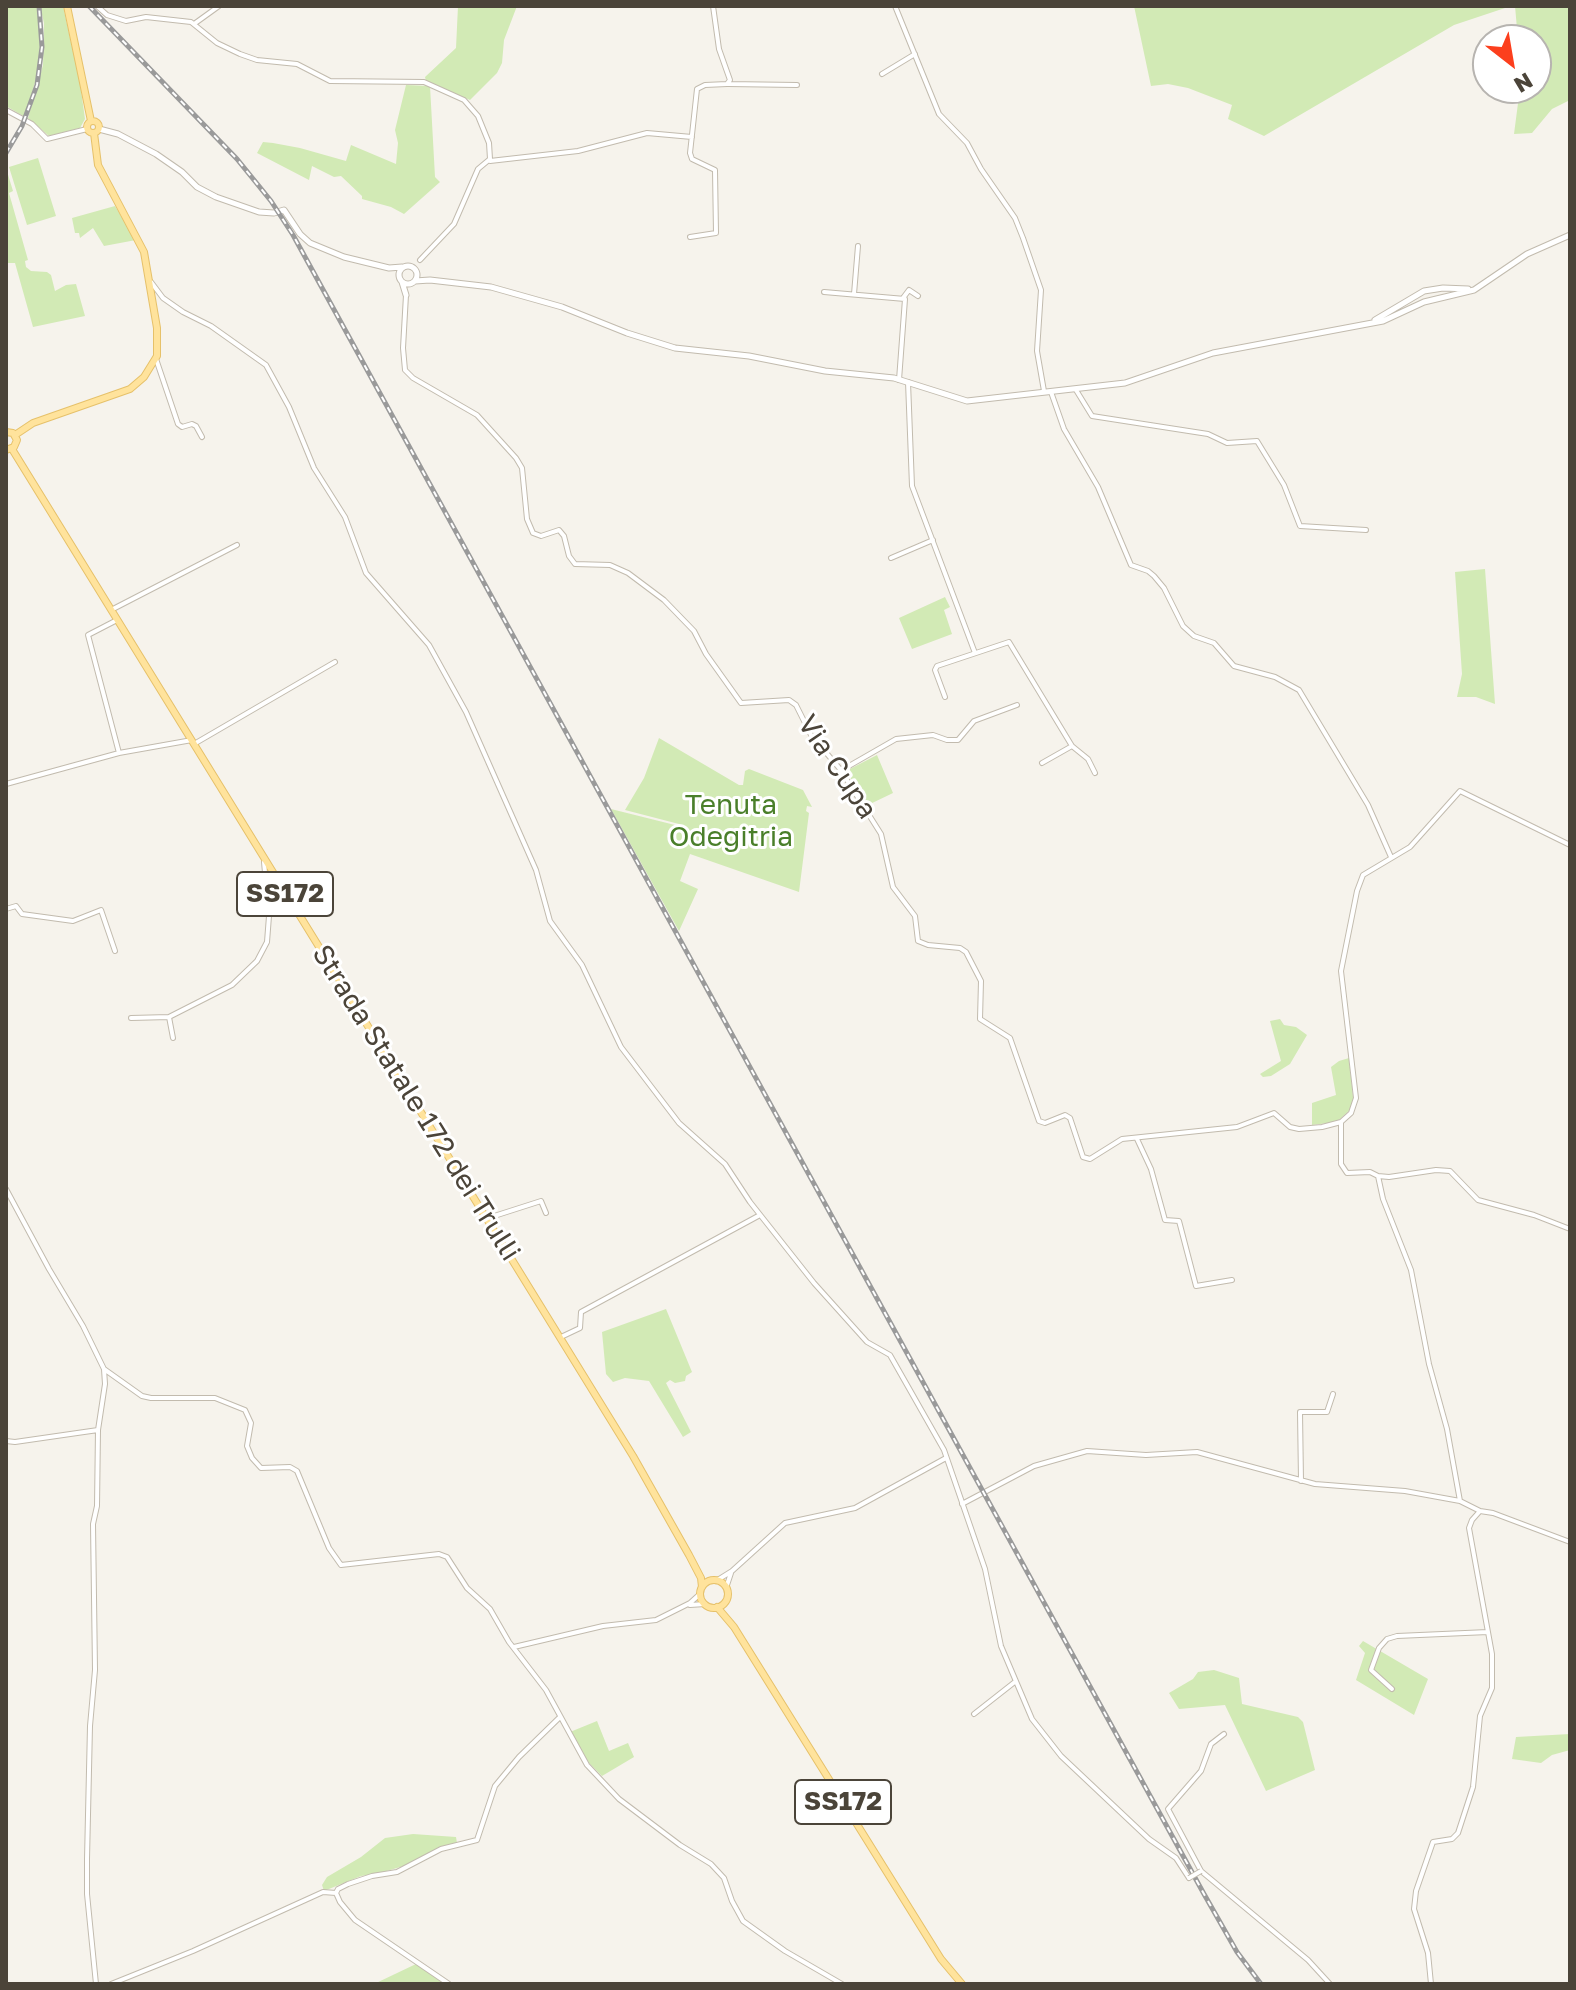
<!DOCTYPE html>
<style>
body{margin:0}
#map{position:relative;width:1576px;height:1990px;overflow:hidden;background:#f6f3ec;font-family:"Golos Text",sans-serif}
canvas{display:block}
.frame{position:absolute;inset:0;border:8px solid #4b4439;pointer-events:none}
.north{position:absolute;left:1472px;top:24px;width:80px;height:80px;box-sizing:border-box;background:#fff;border:2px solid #b7b4b0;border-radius:50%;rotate:149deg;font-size:22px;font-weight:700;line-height:32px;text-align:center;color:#4b4439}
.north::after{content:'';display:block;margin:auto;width:28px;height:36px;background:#fc3f1d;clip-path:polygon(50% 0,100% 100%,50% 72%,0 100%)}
</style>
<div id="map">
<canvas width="1576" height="1990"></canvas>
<div class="frame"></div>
<div class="north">N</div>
</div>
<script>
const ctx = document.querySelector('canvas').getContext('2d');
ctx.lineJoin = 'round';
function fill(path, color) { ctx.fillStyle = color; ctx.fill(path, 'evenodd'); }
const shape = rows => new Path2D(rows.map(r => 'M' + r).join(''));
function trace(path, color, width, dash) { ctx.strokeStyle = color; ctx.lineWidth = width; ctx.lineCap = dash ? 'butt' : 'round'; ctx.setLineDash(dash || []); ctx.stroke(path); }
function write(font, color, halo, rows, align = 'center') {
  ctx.font = font + ' "Golos Text",sans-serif'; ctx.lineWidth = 6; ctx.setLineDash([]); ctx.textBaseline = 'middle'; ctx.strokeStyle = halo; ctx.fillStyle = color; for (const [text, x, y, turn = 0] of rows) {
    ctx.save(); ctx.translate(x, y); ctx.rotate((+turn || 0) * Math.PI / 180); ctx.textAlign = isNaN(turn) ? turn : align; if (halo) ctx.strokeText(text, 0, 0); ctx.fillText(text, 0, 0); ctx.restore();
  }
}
fill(shape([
 [6,6,39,6,42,35,40,65,25,117,6,106],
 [40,6,63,6,80,83,85,119,80,128,49,136,28,118,43,65,44,23],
 [458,6,517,6,504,40,502,63,497,73,470,100,426,81,425,77,456,48],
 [1134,6,1511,6,1454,25,1264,136,1228,119,1232,105,1188,88,1168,84,1151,86],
 [1515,6,1570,6,1570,100,1552,109,1532,133,1514,134,1520,88,1536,88,1536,40,1518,40],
 [406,85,430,86,435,177,440,182,404,214,391,207,362,199,362,196,341,176,334,177,312,166,309,180,257,153,263,142,273,143,300,148,346,161,351,145,396,164,398,143,395,130],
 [38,158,56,216,27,225,9,167],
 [6,168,13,191,9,193,28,260,25,261,26,267,31,271,47,272,51,275,55,291,66,285,76,284,85,316,33,327,15,263,6,263],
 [115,206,136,240,104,246,93,228,80,238,79,233,75,233,72,218],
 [1485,569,1495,704,1476,697,1457,697,1462,674,1455,572],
 [945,597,950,607,944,610,952,634,912,649,899,618],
 [659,738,739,785,743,785,745,771,749,769,803,790,812,807,807,806,806,811,809,813,799,892,690,854,680,881,698,889,679,931,611,809,679,826,679,824,625,810,644,778],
 [877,755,893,793,868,805,846,771],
 [1280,1019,1284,1025,1296,1027,1307,1035,1290,1064,1271,1076,1263,1077,1260,1074,1281,1061,1270,1021],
 [1349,1058,1354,1106,1337,1122,1312,1125,1312,1103,1336,1095,1331,1067,1339,1061],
 [666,1309,692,1372,686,1376,685,1381,675,1383,670,1380,666,1383,691,1432,683,1437,649,1381,625,1378,613,1382,606,1374,602,1332],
 [1363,1641,1428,1679,1414,1715,1356,1680,1365,1653,1359,1646],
 [1214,1670,1239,1678,1242,1704,1298,1717,1303,1722,1315,1770,1266,1791,1225,1705,1179,1709,1169,1693,1193,1679,1198,1672],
 [597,1721,609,1751,628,1743,634,1757,602,1776,589,1763,570,1732],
 [1570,1734,1570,1750,1552,1755,1541,1763,1512,1759,1516,1737],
 [413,1834,456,1837,457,1843,407,1865,380,1873,361,1876,324,1891,322,1885,327,1877,361,1857,385,1838],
 [416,1964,442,1981,441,1984,374,1984]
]), '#d2eab5');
const minor = shape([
 [97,6,107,15,126,21,146,17,191,22,217,43,240,54,257,60,297,64,330,81,424,82,464,100,478,116,489,143,490,159,478,169,454,224,420,260],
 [895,6,939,114,967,143,981,169,1015,218,1023,238,1041,290,1037,351,1044,391],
 [194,24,219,6],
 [882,74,915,54],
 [728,84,797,85],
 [6,110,32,124,47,139,87,129],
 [490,161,578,151,647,133,692,137],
 [690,237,716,233,715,170,692,159,690,153,697,89,705,85,727,84,730,80,719,49,713,6],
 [151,282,163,298,183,312,211,326,266,365,289,407,314,468,345,517,366,573,429,645,466,712,536,870,550,921,582,965,621,1047,679,1123,725,1164,750,1202,814,1283,867,1342,890,1355,944,1450,985,1569,1001,1646,1032,1719,1061,1756,1149,1839,1176,1858,1189,1878],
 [824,292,905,299,899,380],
 [854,294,858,246],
 [406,295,403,348,405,370,413,378,477,415,516,458,522,468,527,519,533,533,541,536,559,530,564,536,569,556,575,564,610,565,628,573,664,600,694,631,706,654,741,703,789,700,796,705,811,735,840,769,881,834,893,887,915,916,918,941,928,945,960,948,966,952,981,981,980,1019,1010,1038,1039,1121,1045,1123,1065,1115,1070,1118,1083,1157,1090,1159,1122,1139,1237,1127,1274,1113,1290,1127,1299,1129,1322,1127,1341,1122,1351,1113,1356,1098,1341,971,1357,891,1363,875,1410,847,1460,791,1570,845],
 [903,298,909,290,918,296],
 [156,359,178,424,182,427,192,424,196,426,202,437],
 [908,382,912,486,975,653],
 [1076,390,1092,416,1208,434,1227,443,1257,441,1284,485,1300,526,1366,530],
 [1051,392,1064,429,1098,487,1131,565,1148,571,1154,576,1164,588,1183,626,1194,636,1214,643,1234,666,1275,677,1299,690,1368,805,1391,857],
 [891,558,933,540],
 [113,609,237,545],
 [117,620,88,635,119,753],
 [945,697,935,670,937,666,1009,642,1072,746,1088,759,1095,773],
 [194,744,335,662],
 [1042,763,1072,746],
 [842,770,896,739,933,735,947,740,958,740,974,721,1017,705],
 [6,784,119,753,192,740],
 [6,909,16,906,22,914,73,921,101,910,115,951],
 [131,1018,169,1017],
 [173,1038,169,1017,232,985,257,961,267,942,269,916,264,862],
 [1341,1122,1341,1164,1347,1173,1370,1172,1378,1176,1389,1177,1436,1170,1450,1171,1478,1200,1534,1215,1570,1229],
 [1137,1139,1151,1169,1165,1220,1179,1221,1196,1286,1232,1280],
 [1378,1176,1383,1199,1411,1270,1429,1364,1447,1429,1460,1501],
 [6,1189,49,1269,83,1326,104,1369,105,1384,98,1430,97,1506,93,1524,95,1670,90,1726,87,1859,87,1894,96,1984],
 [488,1218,541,1201,546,1213],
 [561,1337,580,1328,581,1312,760,1215],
 [104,1369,142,1396,151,1398,215,1398,245,1410,251,1423,247,1446,252,1458,261,1468,290,1467,297,1471,329,1548,341,1565,439,1554,447,1557,467,1588,490,1609,509,1642,546,1690,587,1765,619,1799,680,1845,711,1864,724,1878,732,1901,743,1921,785,1951,842,1984],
 [6,1441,15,1442,98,1430],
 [1301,1481,1300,1412,1327,1412,1333,1394],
 [962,1504,1034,1466,1087,1451,1146,1455,1197,1452,1315,1484,1405,1491,1460,1501,1480,1511,1493,1513,1570,1542],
 [716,1581,732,1571,785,1523,855,1508,946,1458],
 [726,1588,731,1573],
 [690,1605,705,1604],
 [514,1647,603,1626,656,1620,690,1603,700,1594],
 [1392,1689,1371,1670,1379,1648,1387,1639,1397,1636,1488,1632],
 [974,1714,1016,1681],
 [1224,1734,1211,1744,1201,1771,1168,1809,1201,1871,1308,1960,1330,1984],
 [336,1893,340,1902,355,1920,449,1984],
 [111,1984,193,1951,323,1892,336,1893,338,1889,348,1884,372,1876,397,1872,441,1849,477,1840,495,1786,519,1757,559,1718],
 [1431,1984,1428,1953,1414,1909,1416,1891,1433,1842,1452,1839,1458,1833,1473,1787,1480,1716,1492,1688,1492,1654,1469,1528,1472,1520,1480,1511]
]);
const tertiary = shape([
 [99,129,118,134,156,154,182,172,197,187,216,197,259,212,274,213,284,210,300,234,310,243,344,257,389,268,402,267],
 '399 275a9 9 0 1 1 18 0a9 9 0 1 1-18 0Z',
 [415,281,430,280,491,287,562,307,627,333,675,348,749,356,825,371,894,378,967,401,1125,383,1213,353,1383,321,1424,302,1474,290,1527,254,1570,235],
 [402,282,406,295],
 [1375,320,1424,291,1443,288,1468,289]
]);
const primary = shape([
 [67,6,91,121],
 '87 127a6 6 0 1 1 12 0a6 6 0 1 1-12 0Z',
 [6,432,13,433,17,440,14,447,6,450],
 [15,435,33,423,130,389,144,377,157,356,157,328,144,252,98,165,94,133],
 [12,449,633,1456,689,1555,701,1578,702,1587],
 '700 1594a14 14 0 1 1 28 0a14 14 0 1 1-28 0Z',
 [717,1607,734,1627,941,1959,962,1984]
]);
trace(minor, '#c2bbae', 6);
trace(tertiary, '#c2bbae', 7);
trace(primary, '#e6c16a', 8);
trace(minor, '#fff', 4);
trace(tertiary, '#fff', 5);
trace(primary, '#ffe39c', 6);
const rail = shape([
 [89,6,237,159,271,201,293,235,1204,1894,1237,1952,1261,1984],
 [6,153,22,126,37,85,42,47,39,6]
]);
trace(rail, '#9a9a9a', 5);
trace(rail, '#fff', 2, [6]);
const minorBridge = shape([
 [1189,1878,1201,1871]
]);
trace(minorBridge, '#c2bbae', 6, []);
trace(minorBridge, '#fff', 4);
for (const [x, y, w] of [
 [285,894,96],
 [843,1802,96]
]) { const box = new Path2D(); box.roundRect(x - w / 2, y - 22, w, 44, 6); ctx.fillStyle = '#fff'; ctx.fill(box); trace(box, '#4b4439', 2); }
write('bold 26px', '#4b4439', null, [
 ["SS172",285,894],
 ["SS172",843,1802]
]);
write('28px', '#4b4439', '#fff', [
 ["Via Cupa",837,767,56],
 ["Strada Statale 172 dei Trulli",416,1103,58]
]);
write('28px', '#4a7f2a', '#fff', [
 ["Tenuta",731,805],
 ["Odegitria",731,837]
]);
</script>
